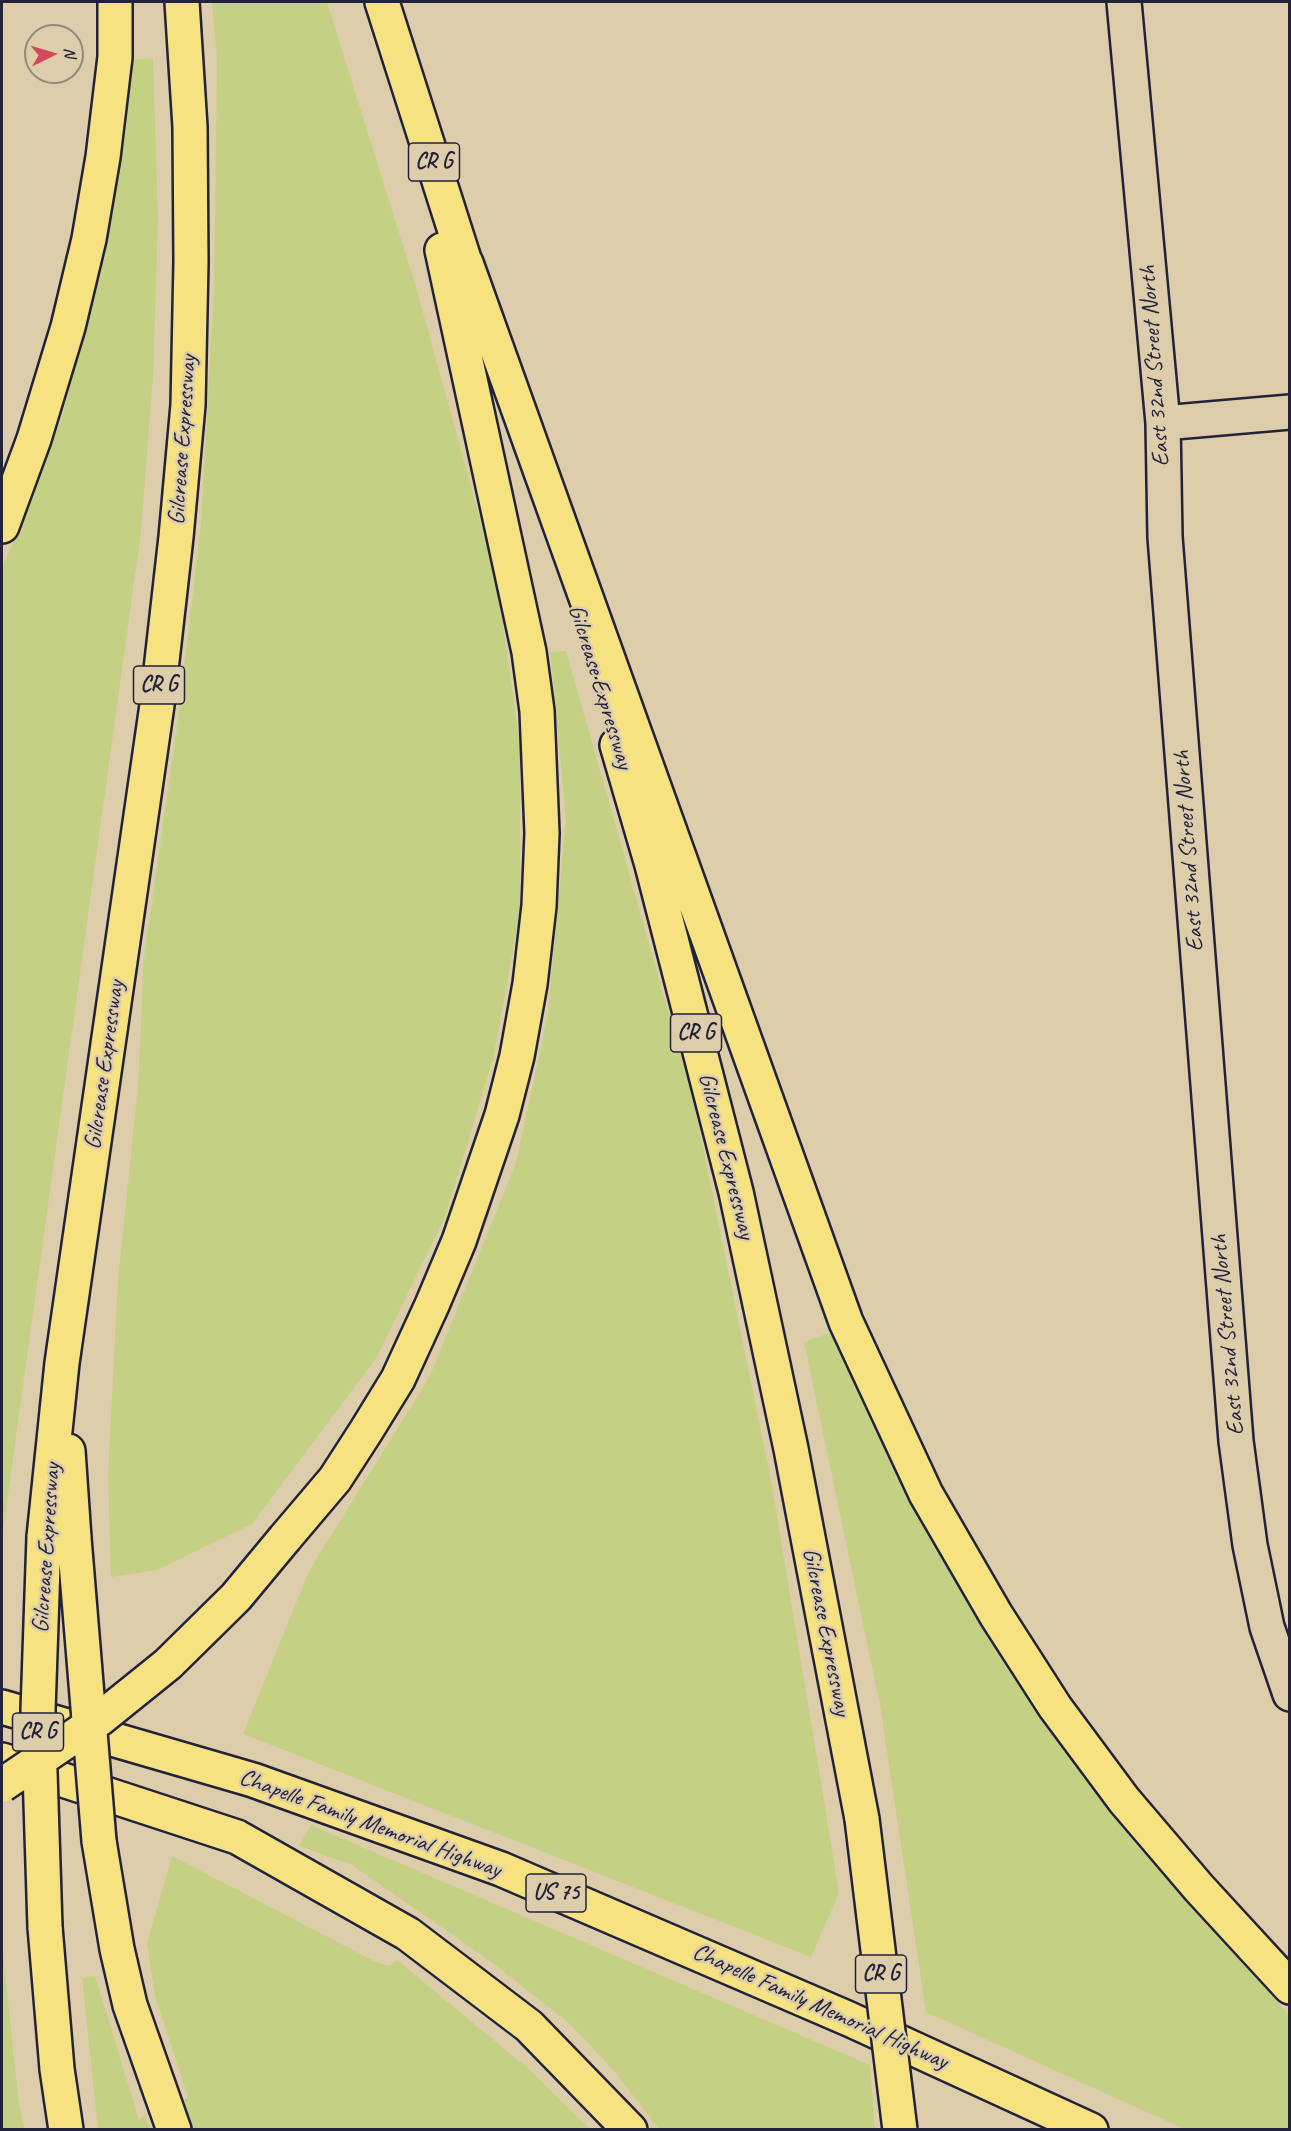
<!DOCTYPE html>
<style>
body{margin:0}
#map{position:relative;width:1291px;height:2131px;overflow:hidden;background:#decdaa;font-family:Caveat,sans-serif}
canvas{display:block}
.frame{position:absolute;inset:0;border:3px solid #22223b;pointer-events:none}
.north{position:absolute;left:24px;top:24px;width:60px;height:60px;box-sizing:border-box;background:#decdaa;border:2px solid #93897e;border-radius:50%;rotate:85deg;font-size:16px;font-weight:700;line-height:24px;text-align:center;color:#22223b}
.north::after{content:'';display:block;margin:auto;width:21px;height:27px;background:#d1495b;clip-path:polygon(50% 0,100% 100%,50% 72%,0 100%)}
</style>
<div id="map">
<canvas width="1291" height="2131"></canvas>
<div class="frame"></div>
<div class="north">N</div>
</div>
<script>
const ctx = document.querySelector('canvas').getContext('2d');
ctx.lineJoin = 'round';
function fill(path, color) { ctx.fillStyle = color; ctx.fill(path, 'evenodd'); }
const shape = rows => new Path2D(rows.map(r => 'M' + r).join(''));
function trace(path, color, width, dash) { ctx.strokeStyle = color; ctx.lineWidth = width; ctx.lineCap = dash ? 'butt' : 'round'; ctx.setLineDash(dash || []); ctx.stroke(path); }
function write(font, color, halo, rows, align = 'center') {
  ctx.font = font + ' Caveat,sans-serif'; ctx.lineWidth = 5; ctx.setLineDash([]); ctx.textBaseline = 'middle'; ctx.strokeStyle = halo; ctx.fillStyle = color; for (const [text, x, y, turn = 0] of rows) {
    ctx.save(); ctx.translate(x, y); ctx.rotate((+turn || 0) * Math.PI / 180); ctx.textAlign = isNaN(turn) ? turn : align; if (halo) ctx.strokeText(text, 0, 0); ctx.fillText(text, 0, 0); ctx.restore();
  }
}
fill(shape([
 [212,2,327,2,416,287,496,577,520,745,520,912,493,1059,445,1217,377,1357,252,1524,157,1570,111,1577,108,1475,118,1280,138,1086,144,957,179,712,201,523,214,287,217,59],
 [153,58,158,218,153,376,141,532,2,1538,2,570,60,423,106,253,133,60],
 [566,651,693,1099,772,1485,839,1893,811,1957,243,1734,309,1571,430,1376,516,1163,548,1014,566,819,550,652],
 [832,1332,910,1504,1010,1673,1137,1846,1289,2015,1289,2129,1184,2129,926,2012,880,1705,804,1342],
 [311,1825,870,2065,875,2129,659,2129,615,2072,570,2024,490,1961,352,1865,299,1846],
 [172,1856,376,1962,389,1966,397,1960,530,2070,590,2129,193,2129,182,2102,188,2097,155,1996,147,1943],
 [2,1943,18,2097,24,2129,2,2129],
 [95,1976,139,2120,145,2115,150,2129,98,2129,82,1978]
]), '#c4d184');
const minor = shape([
 [1124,2,1163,423,1165,537,1236,1441,1250,1545,1267,1627,1290,1694],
 [1163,423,1290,412]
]);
const motorway = shape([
 [382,2,472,284],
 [466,263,846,1322,926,1494,996,1615,1055,1707,1124,1800,1199,1888,1290,1987],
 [2,526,34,439,68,327,89,239,103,157,115,57,115,2],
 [617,745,652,865,736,1192,791,1449,862,1819],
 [68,1451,74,1538],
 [44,1537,62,1363,157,705,176,537,188,405,191,262,190,127,182,2],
 [285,1538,335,1479,366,1431,398,1379,432,1305,459,1241,502,1115,517,1056,530,984,539,906,542,833,537,711,529,652,442,250],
 [2,1707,253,1780,501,1869,849,2019,1091,2130],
 [2,1760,237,1837,408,1934,529,2026,630,2130],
 [99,1841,117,1949,130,2005,174,2130],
 [45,1927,57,2069,66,2130]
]);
trace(minor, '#22223b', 38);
trace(motorway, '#22223b', 38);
trace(minor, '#decdaa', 33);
trace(motorway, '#f7e281', 33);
const motorwayBridge = shape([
 [44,1537,38,1710,45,1927],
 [74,1538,99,1841],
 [2,1785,101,1718,168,1664,236,1597,285,1538],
 [862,1819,900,2130]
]);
trace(motorwayBridge, '#22223b', 38, []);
trace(motorwayBridge, '#f7e281', 33);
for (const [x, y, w] of [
 [434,162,51],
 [159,685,51],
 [696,1033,51],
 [38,1732,51],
 [556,1893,60],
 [881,1974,51]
]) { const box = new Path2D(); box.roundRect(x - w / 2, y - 19, w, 38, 4.5); ctx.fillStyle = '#decdaa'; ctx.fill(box); trace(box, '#22223b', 1.5); }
write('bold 22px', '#22223b', null, [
 ["CR G",434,162],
 ["CR G",159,685],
 ["CR G",696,1033],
 ["CR G",38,1732],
 ["US 75",556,1893],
 ["CR G",881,1974]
]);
write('24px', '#22223b', '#decdaa', [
 ["East 32nd Street North",1155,366,-94],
 ["Gilcrease Expressway",183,440,-86],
 ["Gilcrease Expressway",600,687,73],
 ["East 32nd Street North",1189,851,-94],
 ["Gilcrease Expressway",105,1065,-82],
 ["Gilcrease Expressway",726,1156,76],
 ["East 32nd Street North",1228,1335,-95],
 ["Gilcrease Expressway",47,1548,-86],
 ["Gilcrease Expressway",826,1632,79],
 ["Chapelle Family Memorial Highway",370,1824,20],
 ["Chapelle Family Memorial Highway",820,2007,24]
]);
</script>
